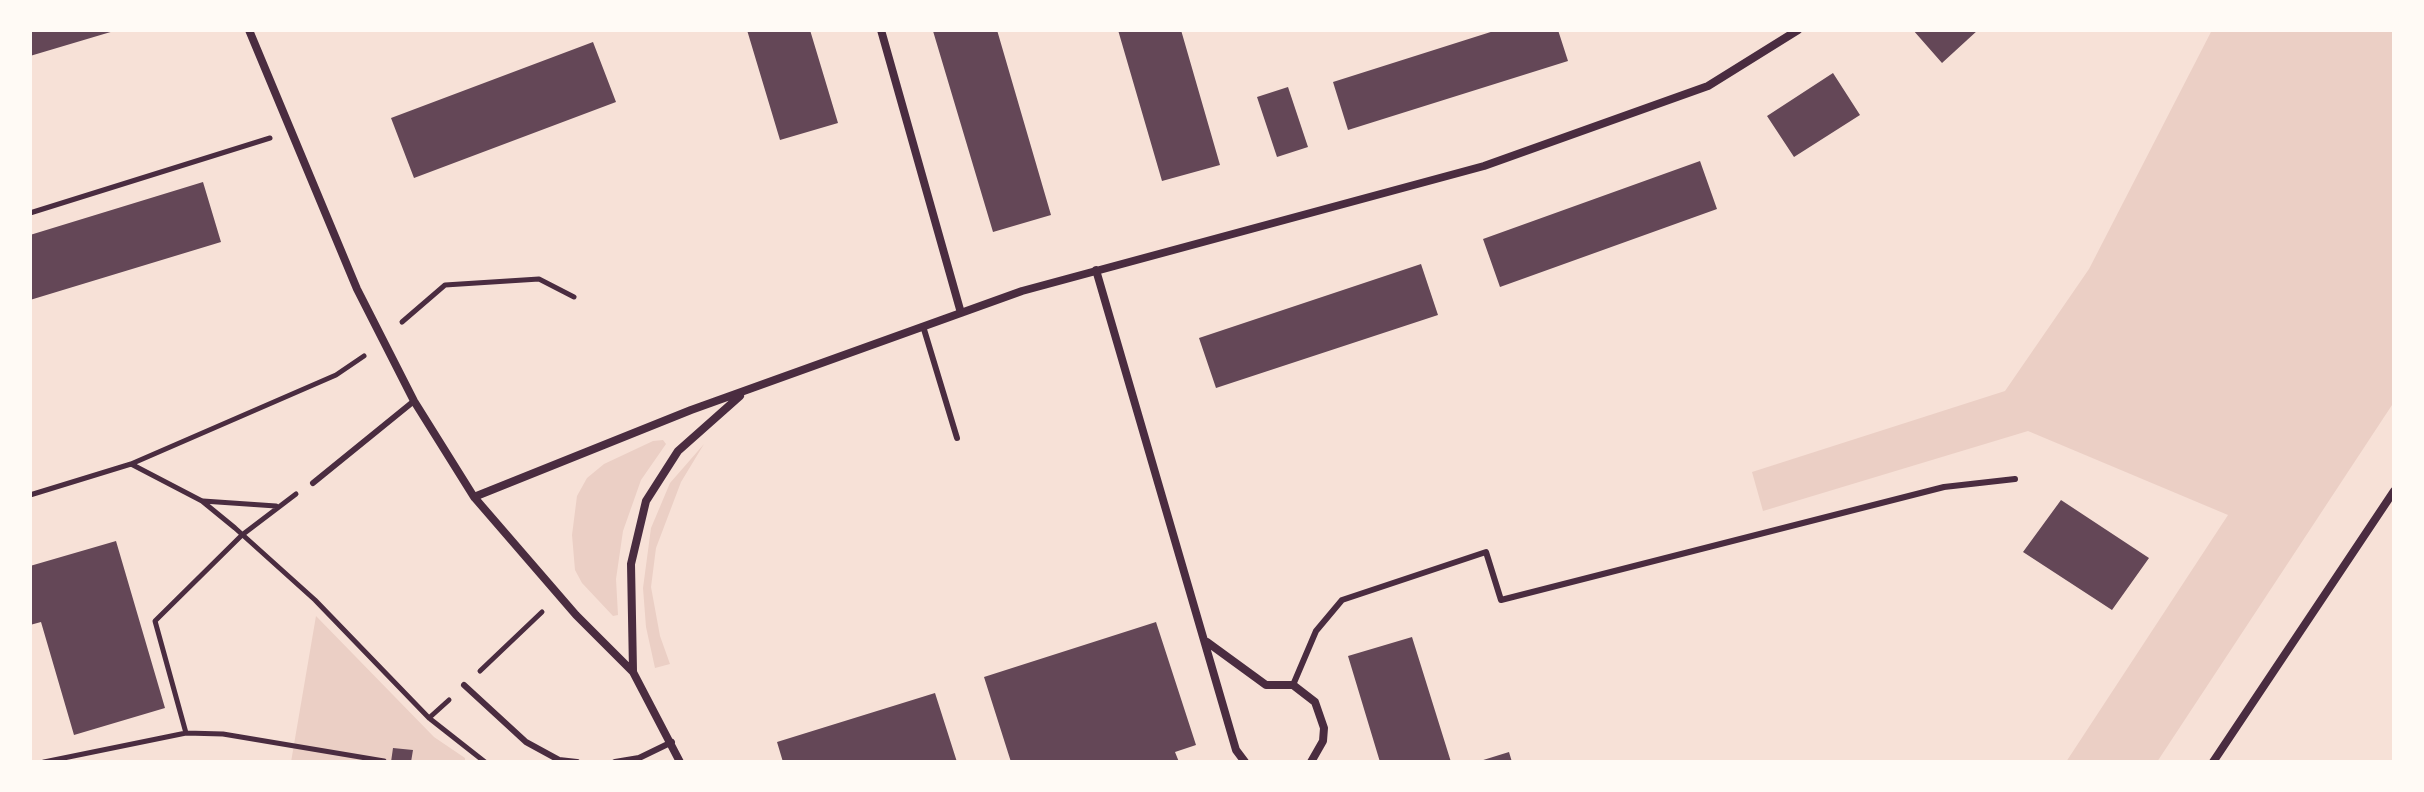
<!DOCTYPE html>
<style>
body{margin:0}
#map{position:relative;width:2424px;height:792px;overflow:hidden;background:#f7e1d7;font-family:"Golos Text",sans-serif}
canvas{display:block}
.frame{position:absolute;inset:0;border:32px solid #fffaf5;pointer-events:none}
</style>
<div id="map">
<canvas width="2424" height="792"></canvas>
<div class="frame"></div>
</div>
<script>
const ctx = document.querySelector('canvas').getContext('2d');
ctx.lineJoin = 'round';
function fill(path, color) { ctx.fillStyle = color; ctx.fill(path, 'evenodd'); }
const shape = rows => new Path2D(rows.map(r => 'M' + r).join(''));
function trace(path, color, width, dash) { ctx.strokeStyle = color; ctx.lineWidth = width; ctx.lineCap = dash ? 'butt' : 'round'; ctx.setLineDash(dash || []); ctx.stroke(path); }
fill(shape([
 [2212,30,2394,30,2394,402,2157,762,2066,762,2228,515,2028,431,1763,511,1752,472,2005,391,2089,269],
 [663,440,666,444,641,480,623,531,616,579,618,615,613,616,582,583,575,570,572,535,577,496,587,478,604,464,653,441],
 [704,444,681,482,656,548,651,587,660,636,670,664,655,668,646,627,643,588,651,528,670,483],
 [316,616,434,737,465,758,465,762,291,762]
]), '#ebcfc5');
fill(shape([
 [30,30,114,30,114,31,30,56],
 [747,30,810,30,838,123,780,140],
 [997,30,1051,215,993,232,933,31],
 [1118,30,1181,30,1220,165,1162,181],
 [1497,30,1558,30,1568,61,1348,130,1333,82],
 [1913,30,1978,30,1942,63],
 [593,42,616,102,414,178,391,118],
 [1833,73,1860,115,1794,157,1767,116],
 [1288,87,1308,147,1277,157,1257,97],
 [1700,161,1717,209,1500,287,1483,239],
 [203,182,221,242,30,300,30,235],
 [1421,264,1438,315,1216,388,1199,338],
 [2061,500,2149,558,2112,610,2023,552],
 [116,541,165,708,74,735,41,622,30,625,30,566],
 [1156,622,1196,745,1175,752,1179,762,1011,762,984,677],
 [1412,637,1451,762,1380,762,1348,656],
 [935,693,957,762,783,762,777,742],
 [393,748,413,750,411,762,391,762],
 [1509,752,1512,762,1480,762,1480,761]
]), '#644757');
trace(shape([
 [30,213,270,138],
 [402,322,445,285,539,279,574,297],
 [131,464,202,501,235,528,315,600,429,718,485,762],
 [30,495,131,464,336,375,364,356],
 [203,501,276,506],
 [480,671,542,612],
 [429,718,449,700],
 [186,733,155,621,242,535,296,494],
 [44,762,186,733,223,734,384,761]
]), '#4a2c40', 5);
trace(shape([
 [923,326,957,438],
 [313,483,414,401],
 [464,685,526,742,559,760,577,762],
 [1293,685,1316,631,1342,600,1486,552,1501,600,1944,487,2015,479],
 [615,762,639,758,672,742]
]), '#4a2c40', 6);
trace(shape([
 [249,30,357,289,414,401,474,497,576,615,633,672,680,762],
 [881,30,961,313],
 [1096,270,1236,750,1245,762],
 [474,497,691,410,1022,291,1484,166,1708,86,1798,30],
 [1207,642,1266,685,1293,685,1315,702,1324,728,1323,741,1311,762],
 [633,671,631,564,646,501,678,451,740,396],
 [2213,762,2394,491]
]), '#4a2c40', 8);
</script>
